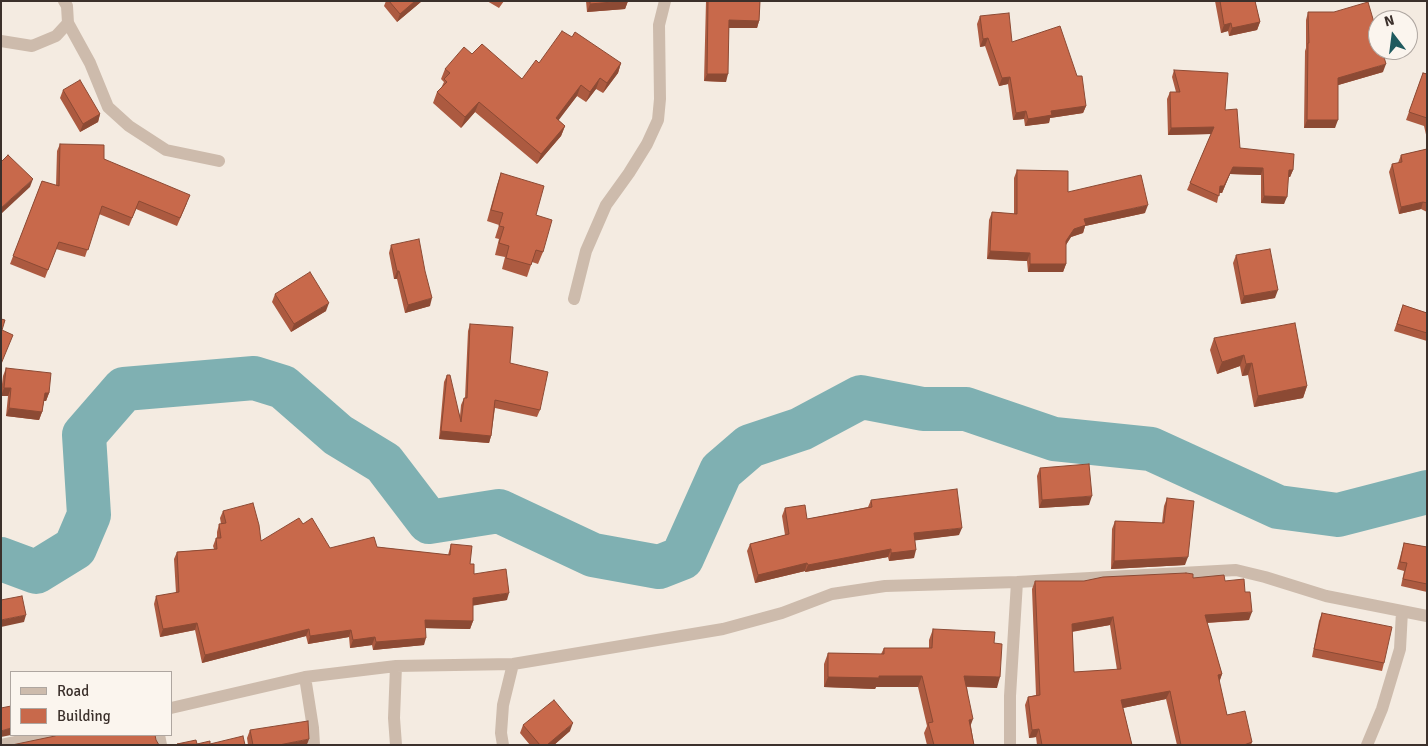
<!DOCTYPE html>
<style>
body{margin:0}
#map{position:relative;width:1428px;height:746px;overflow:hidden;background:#f4ebe1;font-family:Signika,sans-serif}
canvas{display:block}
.frame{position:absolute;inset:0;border:2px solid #3b302b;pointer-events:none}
.legend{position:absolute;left:10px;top:671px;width:162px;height:65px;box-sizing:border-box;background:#fbf5ee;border:1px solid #aea6a0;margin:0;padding:6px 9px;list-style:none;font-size:15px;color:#3b302b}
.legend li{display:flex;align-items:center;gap:10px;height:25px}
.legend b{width:25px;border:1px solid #aea6a0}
.north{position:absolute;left:1368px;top:10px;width:50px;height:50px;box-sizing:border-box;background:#fbf5ee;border:1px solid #aea6a0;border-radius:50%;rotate:345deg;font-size:14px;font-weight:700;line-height:20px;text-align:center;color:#3b302b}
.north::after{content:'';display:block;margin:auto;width:18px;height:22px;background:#1f5a5e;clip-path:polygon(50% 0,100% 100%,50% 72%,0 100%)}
</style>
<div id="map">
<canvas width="1428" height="746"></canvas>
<div class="frame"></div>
<ul class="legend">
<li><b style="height:6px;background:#cdbbac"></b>Road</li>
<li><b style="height:14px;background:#c8694b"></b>Building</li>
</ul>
<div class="north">N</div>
</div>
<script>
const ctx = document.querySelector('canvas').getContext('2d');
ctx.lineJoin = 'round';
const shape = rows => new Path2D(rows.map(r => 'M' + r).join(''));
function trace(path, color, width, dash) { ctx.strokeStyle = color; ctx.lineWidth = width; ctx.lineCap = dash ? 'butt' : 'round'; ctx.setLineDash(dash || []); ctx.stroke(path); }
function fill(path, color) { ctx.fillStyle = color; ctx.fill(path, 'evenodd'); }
trace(shape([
 [1,559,36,572,75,548,89,515,84,435,124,389,254,378,283,387,338,435,384,463,429,522,499,511,593,555,659,567,682,558,721,471,750,446,801,429,861,397,923,409,966,409,1054,439,1151,449,1278,507,1338,515,1427,492]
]), '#7fb0b2', 44);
trace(shape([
 [68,23,90,63,108,107,129,126,166,150,219,161],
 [1,41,32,46,56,36,68,23,67,6,64,1],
 [574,299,586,251,606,205,629,173,647,144,658,120,660,99,659,25,665,1],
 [396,666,394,718,396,745],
 [305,677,313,728,314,745],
 [171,708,305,677,396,666,513,664,723,629,782,613,832,594,885,586,1017,582,1236,570,1265,577,1326,596,1427,616],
 [159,735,161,745],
 [1,745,50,735],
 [503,745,501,733,503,705,513,664],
 [1010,745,1010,696,1017,582],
 [1367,745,1382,709,1400,649,1402,611]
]), '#cdbbac', 12);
fill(shape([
 [386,1,422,1,397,22,384,6],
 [487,1,504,1,499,8],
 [586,1,628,1,625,9,587,12],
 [706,1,760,1,759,21,757,28,729,28,726,82,704,81],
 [1215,1,1255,1,1260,22,1257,30,1229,36,1228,31,1221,33],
 [1308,12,1383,72,1338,85,1335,128,1304,128,1305,51,1306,48,1306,20],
 [980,16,1086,106,1083,113,1050,118,1049,123,1025,126,1024,119,1013,120,1008,84,999,86,985,46,980,47,977,24],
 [572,37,621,63,618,73,603,93,596,89,586,102,577,96,558,120,565,126,561,136,537,164,475,112,461,128,433,103,437,92,441,88,444,82,441,79,445,69,472,54,522,79,539,63],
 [1174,70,1225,110,1240,148,1293,170,1290,177,1288,177,1284,204,1261,203,1261,175,1230,174,1222,193,1219,193,1217,203,1187,190,1211,134,1168,135,1167,99,1170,92,1176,92,1172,77],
 [1423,73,1427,74,1427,139,1424,126,1406,120],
 [63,90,100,114,98,122,80,132,60,98],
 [60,144,104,159,187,203,177,226,136,209,129,226,99,214,85,257,56,249,45,278,10,264,42,181,56,186,57,151],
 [1427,149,1427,212,1421,209,1399,214,1389,172,1392,164,1398,163,1401,155],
 [1017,170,1068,192,1145,213,1085,226,1083,233,1071,237,1066,245,1066,264,1063,272,1028,272,1027,261,987,259,989,220,992,212,1014,214,1014,178],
 [501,173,536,215,543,252,538,264,532,262,527,277,502,269,505,257,495,255,499,239,495,238,499,225,487,221,497,185],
 [391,245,430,306,405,313,397,279,394,279,389,253],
 [1236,255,1275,298,1241,304,1233,263],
 [275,294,326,311,291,332,272,302],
 [1403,305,1427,313,1427,341,1394,331],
 [470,324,510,363,540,410,537,417,495,408,491,436,489,443,439,439,444,382,447,375,460,416,461,405,464,398,465,398,468,331],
 [1214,338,1307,386,1303,398,1254,407,1248,375,1242,376,1240,366,1217,374,1210,350],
 [6,368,49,393,46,401,44,401,42,412,39,420,6,416,8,396,1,396,1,392,3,376],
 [1040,468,1089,505,1039,508,1037,476],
 [1167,498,1185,565,1111,569,1112,529,1115,521,1162,523,1164,506],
 [871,500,959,535,915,540,914,558,889,561,888,557,805,572,805,571,755,583,747,551,750,544,785,535,782,516,785,508,807,519,868,507],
 [223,511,261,541,303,524,330,548,377,547,448,555,451,544,470,564,474,574,507,600,473,605,473,621,470,629,425,628,424,645,373,650,372,645,350,648,349,637,308,644,306,636,202,663,195,630,160,637,154,604,156,596,176,593,174,559,177,552,214,549,213,546,216,538,217,538,217,532,219,524,221,524,220,518],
 [1404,543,1427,547,1427,592,1401,586,1404,571,1397,569,1402,550],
 [1193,578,1225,581,1245,592,1249,620,1207,623,1222,674,1219,682,1227,715,1252,742,1251,745,1177,745,1166,699,1123,708,1132,745,1037,745,1036,737,1029,738,1025,705,1028,697,1036,695,1032,589,1035,581,1084,581],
 [1110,625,1117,670,1074,672,1072,632],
 [1322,613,1384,663,1382,671,1312,657,1319,621],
 [933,629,994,643,997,688,967,687,971,726,974,745,927,745,924,733,927,726,918,687,876,687,875,689,824,687,824,664,828,653,881,654,884,648,929,648,929,640],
 [523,725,570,731,554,745,530,745,520,733],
 [250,730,307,745,248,745,247,738]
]), '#ac5a40');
fill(shape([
 [415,1,422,1,397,22,400,14],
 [624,1,628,1,625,9,587,12,590,4],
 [729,20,759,21,757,28,726,28],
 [1260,22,1257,30,1229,36,1232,28],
 [1231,23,1228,31,1221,33,1224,25],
 [988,38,985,46,980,47,983,39],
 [621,63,618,73,603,93,607,83],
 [1386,64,1383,72,1335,86,1338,78],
 [707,74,728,74,726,82,704,81],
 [1010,77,1008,84,999,86,1002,78],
 [600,78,596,89,586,102,590,92],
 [581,85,577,96,552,129,556,118],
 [479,102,475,112,461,128,465,117],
 [1086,106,1083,113,1050,118,1049,123,1025,126,1028,119,1051,111],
 [1026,111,1024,119,1013,120,1016,113],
 [100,114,98,122,80,132,83,124],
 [1307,120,1338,120,1335,128,1304,128],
 [565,126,561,136,537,164,541,154],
 [1214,127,1211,134,1168,135,1171,128],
 [1233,167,1263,168,1261,175,1230,174,1222,193,1217,193,1220,186],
 [1289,170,1293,170,1290,177,1286,177],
 [33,179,30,187,1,214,1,208],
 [1264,196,1287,197,1284,204,1261,203],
 [1423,202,1421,209,1399,214,1401,207],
 [1148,205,1145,213,1085,226,1083,233,1071,237,1063,249,1066,241,1074,229,1084,219],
 [990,251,1030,253,1027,261,987,259],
 [1030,264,1066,264,1063,272,1028,272],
 [397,271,399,271,397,279,394,279],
 [1278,290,1275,298,1241,304,1244,296],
 [432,298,430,306,405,313,408,305],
 [329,303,326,311,291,332,294,324],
 [1244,355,1240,366,1217,374,1222,362],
 [1252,363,1248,375,1242,376,1246,364],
 [1307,386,1303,398,1254,407,1258,396],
 [4,388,11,388,8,396,1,396],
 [45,393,49,393,46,401,42,401],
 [9,408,42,412,39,420,6,416],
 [441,431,491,436,489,443,439,439],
 [1092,496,1089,505,1039,508,1042,500],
 [962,528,959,535,911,541,914,533],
 [891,549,888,557,805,572,808,565],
 [916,550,914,558,889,561,891,553],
 [1188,557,1185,565,1111,569,1114,561],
 [807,563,805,571,755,583,758,575],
 [509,593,507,600,471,606,473,598],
 [1252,612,1249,620,1202,623,1205,615],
 [26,615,24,622,1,627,1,620],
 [1113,617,1110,625,1069,632,1072,624],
 [425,620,473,621,470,629,422,628],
 [197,623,195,630,160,637,163,629],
 [309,629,306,636,202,663,205,655],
 [351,630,349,637,308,644,310,636],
 [375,637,372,645,350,648,353,640],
 [426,638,424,645,373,650,376,642],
 [1222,674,1219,683,1218,675],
 [879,676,922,676,918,687,876,687,875,689,824,687,828,677],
 [964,676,1000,677,997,688,961,686],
 [1170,691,1166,699,1118,709,1121,700],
 [973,719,969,730,969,720],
 [573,723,570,731,554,745,547,745],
 [11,728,11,735,1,737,1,731],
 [1039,729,1036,737,1029,738,1032,730],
 [309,739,307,745,279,745]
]), '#8c4a34');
const building = shape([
 [389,1,415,1,400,14,389,1],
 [590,1,624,1,590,4,590,1],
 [708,1,760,1,759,21,729,20,728,74,707,74,708,1],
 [1220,1,1255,1,1260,22,1232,28,1231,23,1224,25,1220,1],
 [1368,2,1378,36,1378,50,1382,50,1386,64,1338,78,1338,120,1307,120,1308,43,1309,43,1308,12,1334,12,1368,2],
 [1009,13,1012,42,1060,26,1077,76,1082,76,1086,106,1051,111,1052,115,1028,119,1026,111,1016,113,1010,77,1002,78,988,38,983,39,980,16,1009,13],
 [562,31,572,37,575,32,621,63,607,83,600,78,590,92,581,85,556,118,565,126,541,154,479,102,465,117,437,92,447,82,444,79,450,73,445,69,464,47,472,54,482,44,522,79,536,60,539,63,562,31],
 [1174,70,1228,73,1225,110,1237,109,1240,148,1294,154,1293,170,1289,170,1287,197,1264,196,1263,168,1233,167,1224,186,1220,186,1219,196,1190,183,1214,127,1171,128,1170,92,1180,92,1174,70],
 [1423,73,1427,74,1427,118,1409,112,1423,73],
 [80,80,100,114,83,124,63,90,80,80],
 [60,144,104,145,104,159,190,195,180,218,139,201,132,218,102,206,88,250,59,242,48,270,13,256,42,181,59,186,60,144],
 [1427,149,1427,203,1423,202,1401,207,1392,164,1402,162,1401,155,1427,149],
 [8,155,33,179,1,208,1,162,8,155],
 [1017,170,1068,171,1068,192,1141,175,1148,205,1084,219,1086,225,1074,229,1066,241,1066,264,1030,264,1030,253,990,251,992,212,1017,214,1017,170],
 [501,173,544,186,536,215,552,220,543,252,536,250,531,265,506,258,509,246,499,243,504,227,499,226,503,213,491,210,501,173],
 [419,239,425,271,432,298,408,305,399,271,397,271,391,245,419,239],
 [1270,249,1278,290,1244,296,1236,255,1270,249],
 [310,272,329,303,294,324,275,294,310,272],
 [1403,305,1427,313,1427,333,1397,324,1403,305],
 [1,319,5,320,2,330,13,335,1,364,1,319],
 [1295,323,1307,386,1258,396,1252,363,1246,364,1244,355,1222,362,1214,338,1295,323],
 [470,324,513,327,510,363,548,372,540,410,495,400,491,436,441,431,447,375,450,375,461,422,464,398,467,398,470,324],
 [6,368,51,373,49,393,45,393,42,412,9,408,11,388,4,388,6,368],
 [1089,464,1092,496,1042,500,1040,468,1089,464],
 [957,489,962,528,914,533,916,550,891,553,891,549,808,565,807,563,758,575,750,544,789,534,785,508,805,505,807,519,872,507,871,500,957,489],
 [1167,498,1194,501,1188,557,1114,561,1115,521,1164,523,1167,498],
 [253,503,259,525,261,541,299,518,303,524,312,518,330,548,374,537,377,547,450,555,451,544,472,546,470,564,474,564,474,574,506,569,509,593,473,598,473,621,425,620,426,638,376,642,375,637,353,640,351,630,310,636,309,629,205,655,197,623,163,629,156,596,179,592,177,552,217,549,216,538,221,538,219,524,226,523,223,511,253,503],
 [1404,543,1427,547,1427,584,1403,579,1407,563,1400,562,1404,543],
 [1186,573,1193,574,1193,578,1224,575,1225,581,1244,579,1245,592,1250,592,1252,612,1205,615,1222,674,1218,675,1227,715,1245,711,1252,742,1244,745,1181,745,1170,691,1121,700,1132,745,1042,745,1039,729,1032,730,1028,697,1040,695,1035,581,1084,581,1103,577,1186,573],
 [1113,617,1121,669,1074,672,1072,624,1113,617],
 [22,596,26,615,1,620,1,600,22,596],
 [1322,613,1392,627,1384,663,1314,649,1322,613],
 [933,629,995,632,994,643,1002,644,1000,677,964,676,973,719,969,720,974,745,934,745,928,723,933,722,922,676,879,676,879,678,828,677,828,653,884,654,884,648,932,648,933,629],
 [554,700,573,723,547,745,540,745,523,725,554,700],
 [11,706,11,728,1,731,1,708,11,706],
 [308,721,309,739,279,745,253,745,250,730,308,721],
 [57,735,155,735,156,740,159,745,12,745,55,736,57,735],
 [243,736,245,745,177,744,196,740,197,744,210,741,210,744,243,736]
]);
fill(building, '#c8694b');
trace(building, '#8c4a34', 1);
</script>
